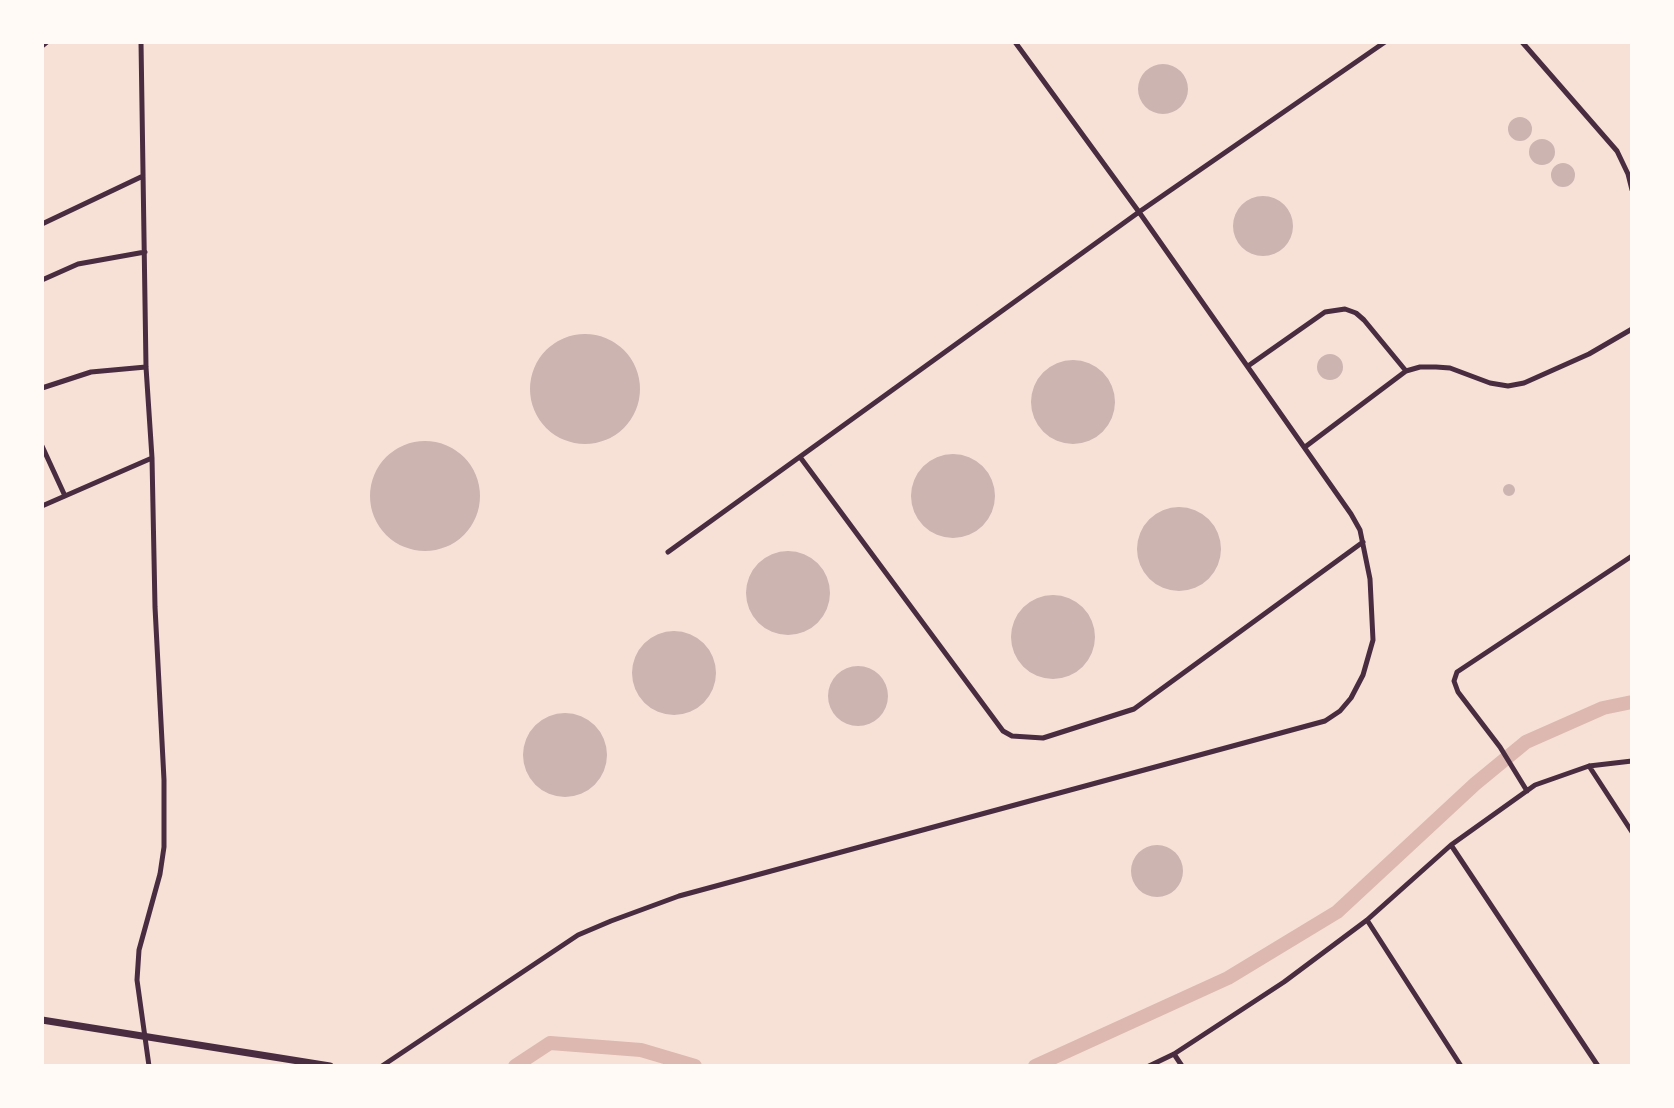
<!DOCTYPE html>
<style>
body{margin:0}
#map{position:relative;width:1674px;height:1108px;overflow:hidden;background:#f7e1d7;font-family:"Noto Sans",sans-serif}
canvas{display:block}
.frame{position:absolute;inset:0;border:44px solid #fffaf5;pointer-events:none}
</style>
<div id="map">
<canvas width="1674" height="1108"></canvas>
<div class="frame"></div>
</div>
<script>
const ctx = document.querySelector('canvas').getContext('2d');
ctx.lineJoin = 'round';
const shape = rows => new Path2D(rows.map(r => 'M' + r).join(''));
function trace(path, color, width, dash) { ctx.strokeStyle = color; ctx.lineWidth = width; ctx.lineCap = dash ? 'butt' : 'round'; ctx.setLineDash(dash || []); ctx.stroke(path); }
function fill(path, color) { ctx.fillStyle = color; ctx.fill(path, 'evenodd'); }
trace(shape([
 [515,1066,550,1043,641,1050,695,1066],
 [1035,1066,1228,978,1337,912,1475,784,1526,742,1603,708,1632,702]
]), '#dcb8b0', 14);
fill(shape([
 '1138 89a25 25 0 1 1 50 0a25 25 0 1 1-50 0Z',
 '1508 129a12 12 0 1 1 24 0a12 12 0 1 1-24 0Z',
 '1529 152a13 13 0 1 1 26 0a13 13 0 1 1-26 0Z',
 '1551 175a12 12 0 1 1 24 0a12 12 0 1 1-24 0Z',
 '1233 226a30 30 0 1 1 60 0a30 30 0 1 1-60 0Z',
 '530 389a55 55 0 1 1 110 0a55 55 0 1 1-110 0Z',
 '1317 367a13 13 0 1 1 26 0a13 13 0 1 1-26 0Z',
 '1031 402a42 42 0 1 1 84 0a42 42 0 1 1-84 0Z',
 '370 496a55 55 0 1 1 110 0a55 55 0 1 1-110 0Z',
 '911 496a42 42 0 1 1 84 0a42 42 0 1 1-84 0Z',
 '1503 490a6 6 0 1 1 12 0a6 6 0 1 1-12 0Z',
 '1137 549a42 42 0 1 1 84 0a42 42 0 1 1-84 0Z',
 '746 593a42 42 0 1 1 84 0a42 42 0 1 1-84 0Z',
 '1011 637a42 42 0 1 1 84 0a42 42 0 1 1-84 0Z',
 '632 673a42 42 0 1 1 84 0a42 42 0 1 1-84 0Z',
 '828 696a30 30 0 1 1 60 0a30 30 0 1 1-60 0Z',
 '523 755a42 42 0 1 1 84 0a42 42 0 1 1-84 0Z',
 '1131 871a26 26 0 1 1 52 0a26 26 0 1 1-52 0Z'
]), '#ccb4b1');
trace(shape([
 [141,42,146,367,152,458,155,607,164,780,164,847,160,874,139,950,137,980,149,1066],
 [1522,42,1617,151,1628,174,1632,190],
 [42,46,47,42],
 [42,224,143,176],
 [42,280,78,264,145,252],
 [1248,366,1325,312,1345,309,1356,313,1364,320,1406,371],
 [42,388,91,372,146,367],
 [42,446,65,496],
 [1305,447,1406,371,1420,367,1436,367,1450,368,1490,383,1508,386,1524,383,1589,354,1632,329],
 [800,457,1003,731,1012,736,1043,738,1134,709,1363,542],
 [42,506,152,458],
 [668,552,1139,212,1385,42],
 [1589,766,1632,832],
 [1527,791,1500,747,1458,692,1454,681,1457,672,1632,556],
 [1451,845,1598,1066],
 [1367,920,1461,1066],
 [1174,1054,1182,1066],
 [382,1066,578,935,611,921,679,896,1325,721,1340,711,1351,698,1363,675,1373,640,1370,579,1360,530,1351,514,1139,212,1015,42],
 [1149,1066,1174,1054,1284,982,1367,920,1451,845,1535,785,1589,766,1632,761]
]), '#4a2c40', 5);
trace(shape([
 [42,1020,330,1066]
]), '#4a2c40', 7);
</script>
